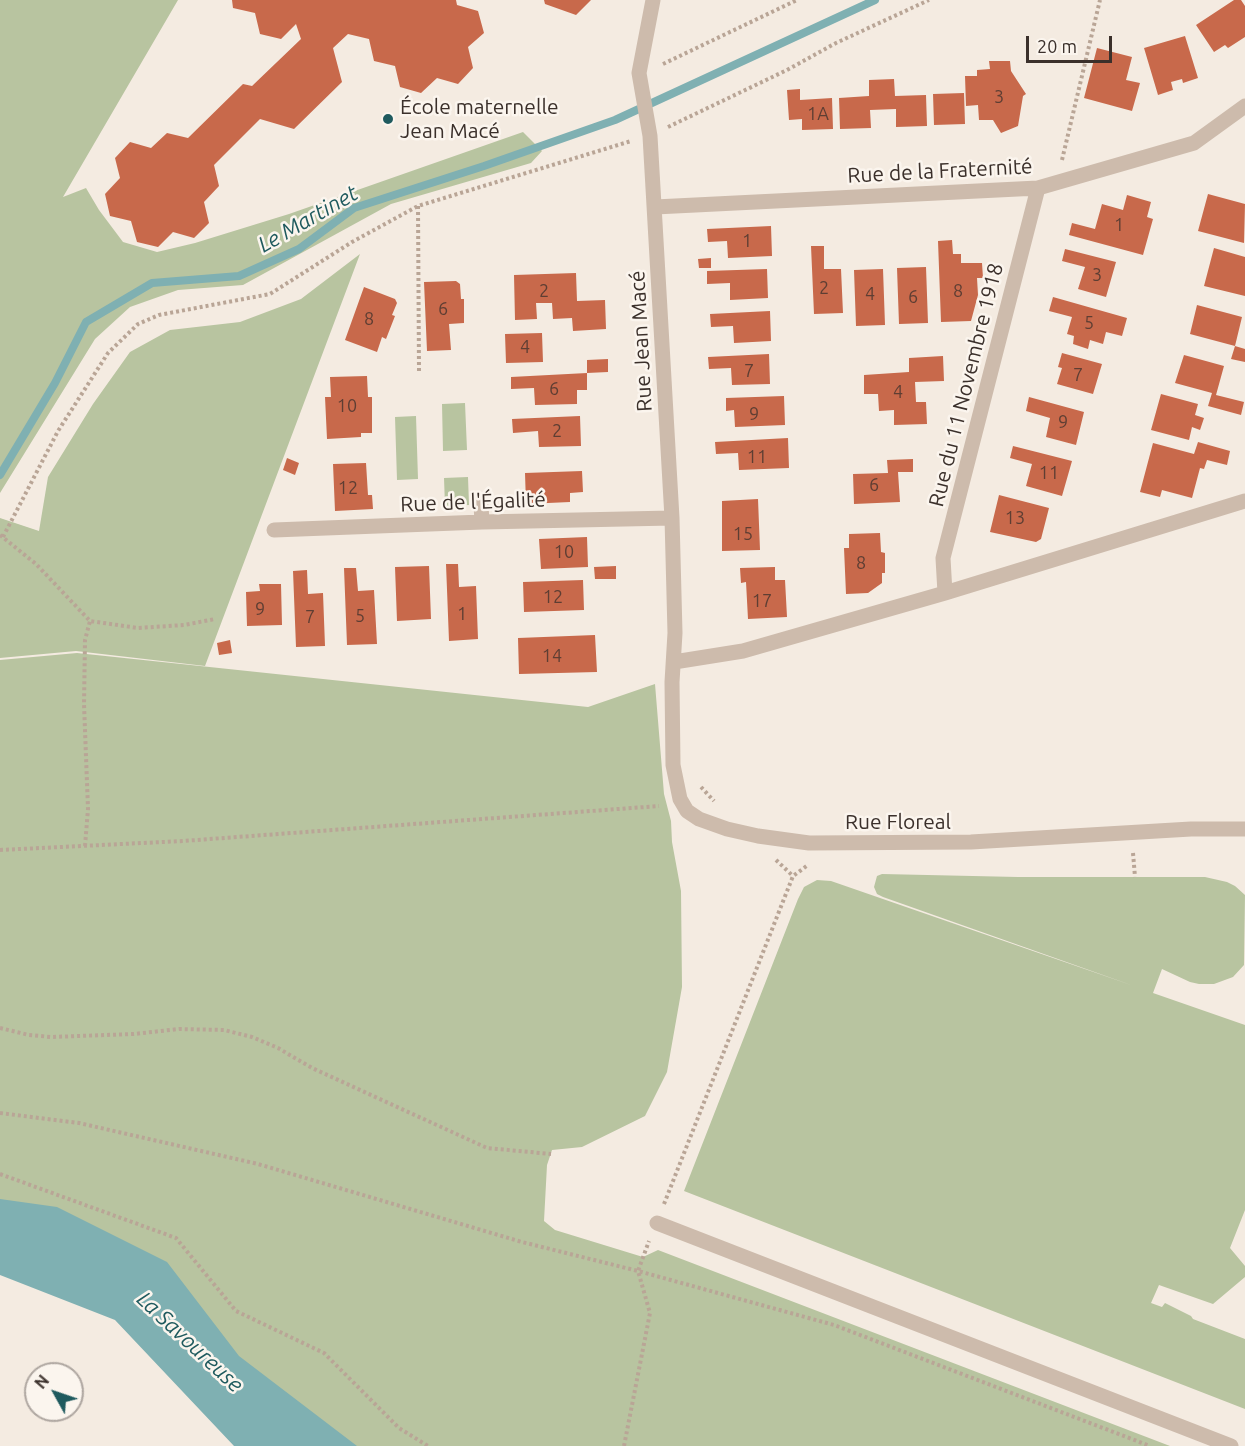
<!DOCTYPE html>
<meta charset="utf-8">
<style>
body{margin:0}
#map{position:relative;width:1245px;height:1446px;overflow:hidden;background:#f4ebe1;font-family:Ubuntu,sans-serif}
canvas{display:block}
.north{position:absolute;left:24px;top:1362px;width:60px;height:60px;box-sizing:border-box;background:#fbf5ee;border:2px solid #aea6a0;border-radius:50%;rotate:310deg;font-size:16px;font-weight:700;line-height:24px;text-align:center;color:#3b302b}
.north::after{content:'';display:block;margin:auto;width:21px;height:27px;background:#1f5a5e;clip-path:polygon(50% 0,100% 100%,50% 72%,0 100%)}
.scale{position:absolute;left:1026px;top:36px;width:86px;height:27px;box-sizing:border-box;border:3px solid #3b302b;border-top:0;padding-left:8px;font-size:18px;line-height:21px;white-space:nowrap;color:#3b302b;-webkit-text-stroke:4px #fbf5ee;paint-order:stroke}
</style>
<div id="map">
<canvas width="1245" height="1446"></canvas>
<div class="north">N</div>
<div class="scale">20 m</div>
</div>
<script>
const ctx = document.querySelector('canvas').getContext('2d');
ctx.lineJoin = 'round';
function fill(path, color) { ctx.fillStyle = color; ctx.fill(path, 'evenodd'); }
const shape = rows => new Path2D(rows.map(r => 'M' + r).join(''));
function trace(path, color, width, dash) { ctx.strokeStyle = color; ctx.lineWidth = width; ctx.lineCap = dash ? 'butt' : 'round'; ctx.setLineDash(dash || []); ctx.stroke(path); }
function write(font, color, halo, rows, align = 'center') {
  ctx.font = font + ' Ubuntu,sans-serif'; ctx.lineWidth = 5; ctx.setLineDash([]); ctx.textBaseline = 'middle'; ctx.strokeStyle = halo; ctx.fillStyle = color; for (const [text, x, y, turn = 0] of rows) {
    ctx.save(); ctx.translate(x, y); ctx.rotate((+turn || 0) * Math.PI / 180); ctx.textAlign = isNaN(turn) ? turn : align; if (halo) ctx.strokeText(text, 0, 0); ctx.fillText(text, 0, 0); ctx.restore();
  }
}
fill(shape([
 [0,0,178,0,63,197,86,188,99,210,123,242,157,252,195,243,289,214,523,132,542,151,531,163,391,204,243,285,178,290,130,307,95,339,0,493],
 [360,254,205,666,76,651,0,658,0,518,39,531,48,477,93,404,130,352,170,330,240,322,301,299],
 [465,403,467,450,443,451,442,404],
 [416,416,418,479,397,480,395,417],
 [468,477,469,505,445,506,444,478],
 [77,653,588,707,655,684,664,794,671,821,672,842,681,891,682,987,667,1072,645,1116,582,1147,552,1150,547,1165,544,1221,555,1230,643,1257,658,1250,1170,1446,350,1446,0,1210,0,660],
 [882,874,1018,877,1205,877,1227,882,1235,886,1245,895,1244,965,1233,977,1214,984,1199,984,1190,982,1162,969,1153,993,1245,1025,1245,1210,1230,1248,1245,1266,1245,1277,1213,1304,1159,1285,1151,1303,1162,1307,1165,1303,1191,1316,1193,1319,1245,1339,1245,1409,684,1191,798,899,804,887,817,880,831,881,1134,986,883,897,877,894,874,887,877,876]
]), '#b8c4a0');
fill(shape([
 [0,1199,57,1207,167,1262,239,1356,357,1446,234,1446,115,1320,0,1275]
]), '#7fb0b2');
trace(shape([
 [0,475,55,383,86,322,152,283,239,276,299,249,354,208,484,166,615,120,875,0]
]), '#7fb0b2', 8);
fill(shape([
 [232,0,456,0,457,5,478,11,484,33,468,47,473,68,458,84,437,78,421,93,400,87,395,66,374,61,369,39,348,34,333,48,342,82,294,129,260,119,214,165,219,186,204,202,209,223,194,238,173,232,158,247,137,242,131,221,110,216,105,194,120,178,115,158,130,142,151,148,167,133,188,138,243,84,252,86,301,39,296,24,281,39,260,34,255,13,233,8],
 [544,0,591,0,576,15,545,4],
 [1234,0,1241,0,1245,6,1245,37,1228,48,1225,45,1214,52,1196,25],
 [1185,36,1198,78,1183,83,1182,79,1171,82,1173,90,1158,95,1144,48],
 [1097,48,1132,57,1126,80,1140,83,1132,111,1084,98],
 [989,61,1010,61,1011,71,1026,94,1023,96,1018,126,1001,133,993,120,979,120,978,105,966,106,965,76,977,76,977,70,990,69],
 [894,79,895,96,926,95,927,126,896,127,896,109,870,110,871,128,840,129,839,98,869,96,869,80],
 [800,89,800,100,832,98,833,129,802,130,802,119,789,120,787,90],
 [964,93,965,124,934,125,933,94],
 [1208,194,1245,204,1244,243,1198,231],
 [1127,195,1151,202,1147,217,1153,219,1143,255,1069,235,1072,223,1095,229,1102,204,1123,210],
 [771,226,772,256,728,258,727,241,708,242,707,229],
 [952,240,953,254,961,254,961,263,982,263,983,278,977,278,978,295,971,321,941,322,938,241],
 [811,246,824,246,824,269,841,269,843,313,814,314],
 [1214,248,1245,257,1245,296,1204,286],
 [1065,249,1116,262,1106,297,1078,289,1085,267,1062,261],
 [711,258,711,268,699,268,698,259],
 [926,267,928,323,899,324,897,268],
 [767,269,768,298,730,300,730,283,707,284,707,271],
 [883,269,885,325,856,326,854,270],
 [576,273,577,301,605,300,606,329,573,331,572,318,553,319,552,303,536,303,537,319,515,320,514,275],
 [456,281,460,284,461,299,464,299,464,323,449,324,451,350,427,351,424,282],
 [364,287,395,299,397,303,392,315,395,316,386,339,382,337,377,352,345,340],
 [1053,297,1127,318,1122,336,1106,332,1103,344,1090,340,1088,349,1073,344,1074,336,1067,334,1072,317,1049,311],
 [1197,305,1242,317,1235,346,1190,334],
 [770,311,771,341,734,343,733,326,711,327,710,314],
 [542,333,543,362,506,363,505,334],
 [1235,346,1245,349,1245,362,1231,359],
 [1062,353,1102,364,1093,394,1057,384,1062,368,1058,367],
 [769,354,770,384,732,385,731,368,709,369,708,357],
 [1184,355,1224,366,1216,395,1244,402,1241,415,1208,406,1212,393,1175,383],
 [943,356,944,381,915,382,916,402,926,402,927,424,894,425,894,410,879,411,878,394,864,394,864,375,909,372,909,358],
 [608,359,608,372,587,373,587,360],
 [587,373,587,390,577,390,577,404,535,405,534,388,511,389,511,377],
 [367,376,368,397,372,397,372,433,361,433,361,437,327,439,325,397,331,397,330,377],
 [1161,394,1198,404,1195,415,1204,418,1200,430,1192,427,1189,440,1151,430],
 [784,396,785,425,735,427,734,410,726,411,726,398],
 [1029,397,1084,412,1076,445,1046,437,1050,418,1026,411],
 [580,416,581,446,539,447,538,431,513,433,512,419],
 [788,438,789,468,739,470,738,453,716,454,715,442],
 [1198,442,1230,451,1227,465,1207,460,1204,469,1200,468,1192,498,1162,490,1160,497,1140,492,1153,443,1194,454],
 [1013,446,1072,461,1062,496,1026,486,1032,464,1010,458],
 [287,458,299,463,295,475,283,470],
 [913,459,913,472,898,472,900,502,854,504,853,474,888,473,887,460],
 [366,463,368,495,372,495,373,509,335,511,333,464],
 [582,471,583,492,570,493,570,502,526,504,525,473],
 [999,495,1049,508,1041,539,1036,542,990,532],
 [758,499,760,550,722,551,722,501],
 [880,533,881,552,885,553,885,573,882,573,882,583,868,593,846,594,844,548,849,548,849,534],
 [587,537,588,567,541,569,539,539],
 [446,564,458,564,459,587,476,586,478,639,449,641],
 [429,566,431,619,397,621,395,567],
 [616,566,616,579,595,579,594,567],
 [775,567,775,580,785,580,787,617,748,619,746,582,741,583,740,568],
 [344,568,356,568,358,591,374,590,377,644,347,645],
 [307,570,308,594,323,593,325,646,296,647,293,571],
 [583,580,584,610,524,612,523,582],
 [259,584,281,584,282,625,247,626,246,592,260,591],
 [595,635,597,672,519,674,518,638],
 [230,640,232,653,219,655,217,643]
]), '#c8694b');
trace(shape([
 [663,64,797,0],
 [668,127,787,70,836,43,929,0],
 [1062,160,1100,0],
 [418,206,419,373],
 [0,535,36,564,90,621,138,628,184,625,215,619],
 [3,537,58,431,108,353,138,324,159,315,270,294,352,242,418,206,631,141],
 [701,787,714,801],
 [85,846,88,809,84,704,85,640,90,621],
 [0,850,183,841,659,806],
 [1133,853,1135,877],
 [776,860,793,876],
 [0,1028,29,1035,51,1037,134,1034,179,1029,224,1030,252,1037,278,1048,312,1068,487,1148,551,1154],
 [0,1113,79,1123,258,1164,522,1242,638,1271,834,1325,1150,1446],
 [0,1174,176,1238,236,1311,324,1353,399,1428,428,1446],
 [664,1204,793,876,808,865],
 [624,1446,650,1313,638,1271,649,1241]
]), '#b9a596', 4, [3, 3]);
trace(shape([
 [653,0,639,73,650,136,672,518,675,633,672,682,673,765,680,799,687,811,699,819,727,829,758,836,809,843,971,842,1191,829,1245,829],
 [655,207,1038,188,1194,143,1245,106],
 [481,505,482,522],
 [274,530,482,522,672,518],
 [945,593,943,558,1038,188],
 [674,662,743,651,945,593,1245,501],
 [657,1223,1231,1446]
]), '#cdbbac', 15);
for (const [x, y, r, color] of [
 [388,119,6,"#1f5a5e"]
]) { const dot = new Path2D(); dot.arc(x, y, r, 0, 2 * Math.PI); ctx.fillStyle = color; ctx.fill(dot); trace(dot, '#fbf5ee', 2); }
write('18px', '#5e3e33', null, [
 ["3",999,97],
 ["1A",818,114],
 ["1",1119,225],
 ["1",747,241],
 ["3",1097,275],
 ["2",824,288],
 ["2",544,291],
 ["8",958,291],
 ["4",870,294],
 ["6",913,297],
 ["6",443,309],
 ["8",369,319],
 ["5",1089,323],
 ["4",525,347],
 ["7",749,371],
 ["7",1078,375],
 ["6",554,389],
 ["4",898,392],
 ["10",347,406],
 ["9",754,414],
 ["9",1063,422],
 ["2",557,431],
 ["11",757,457],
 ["11",1049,473],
 ["6",874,485],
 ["12",348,488],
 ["13",1015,518],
 ["15",743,534],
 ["10",564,552],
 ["8",861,563],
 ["12",553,597],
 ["17",762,601],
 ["9",260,609],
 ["1",462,614],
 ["5",360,616],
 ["7",310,617],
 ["14",552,656]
]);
write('21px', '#3b302b', '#fbf5ee', [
 ["École maternelle",400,107],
 ["Jean Macé",400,131]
], 'left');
write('21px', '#3b302b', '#fbf5ee', [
 ["Rue de la Fraternité",940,171,-3],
 ["Rue Jean Macé",641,341,-93],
 ["Rue du 11 Novembre 1918",966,385,-76],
 ["Rue de l'Égalité",473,502,-2],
 ["Rue Floreal",898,822]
]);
write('italic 22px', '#1f5a5e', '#fbf5ee', [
 ["Le Martinet",308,219,-30],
 ["La Savoureuse",190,1342,43]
]);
</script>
